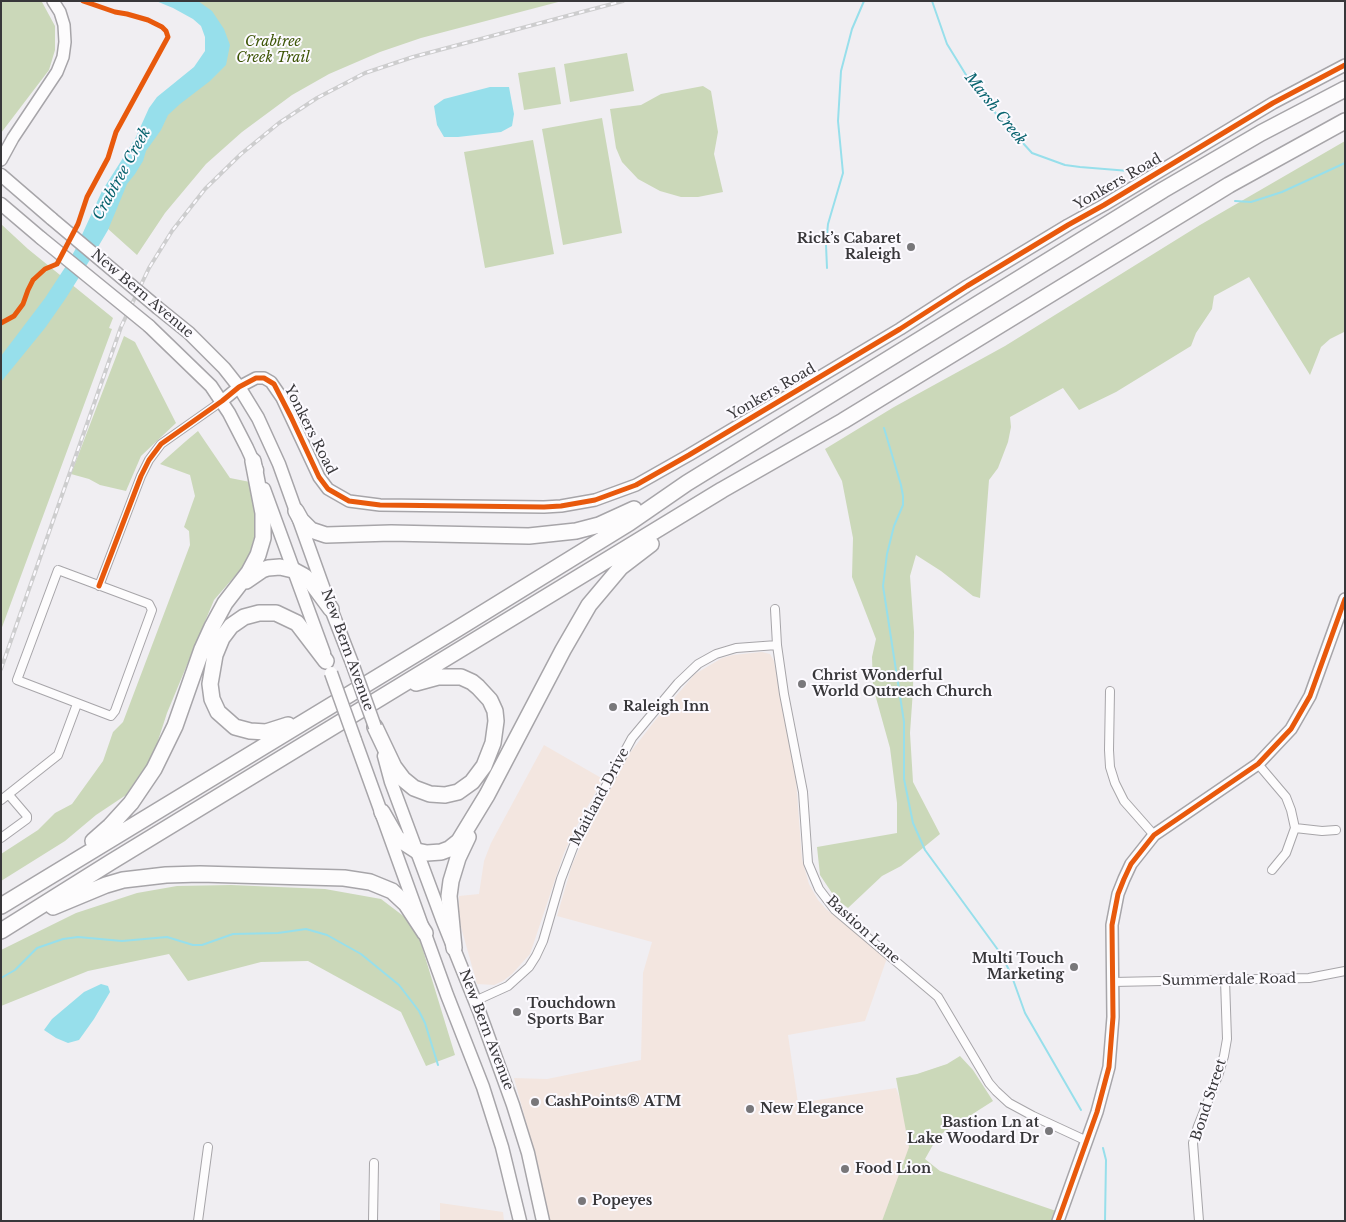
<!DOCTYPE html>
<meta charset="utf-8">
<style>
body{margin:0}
#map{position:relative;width:1346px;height:1222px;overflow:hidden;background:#f0eef2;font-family:"Libre Baskerville",serif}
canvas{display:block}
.frame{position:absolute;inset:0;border:2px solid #38373a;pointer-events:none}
</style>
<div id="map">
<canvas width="1346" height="1222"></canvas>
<div class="frame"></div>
</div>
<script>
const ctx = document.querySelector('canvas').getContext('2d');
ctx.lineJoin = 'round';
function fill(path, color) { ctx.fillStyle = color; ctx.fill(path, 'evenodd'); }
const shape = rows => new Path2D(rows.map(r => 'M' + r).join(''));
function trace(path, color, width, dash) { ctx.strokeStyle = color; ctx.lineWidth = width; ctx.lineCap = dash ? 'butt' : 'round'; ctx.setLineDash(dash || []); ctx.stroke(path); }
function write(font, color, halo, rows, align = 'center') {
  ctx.font = font + ' "Libre Baskerville",serif'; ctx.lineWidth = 4; ctx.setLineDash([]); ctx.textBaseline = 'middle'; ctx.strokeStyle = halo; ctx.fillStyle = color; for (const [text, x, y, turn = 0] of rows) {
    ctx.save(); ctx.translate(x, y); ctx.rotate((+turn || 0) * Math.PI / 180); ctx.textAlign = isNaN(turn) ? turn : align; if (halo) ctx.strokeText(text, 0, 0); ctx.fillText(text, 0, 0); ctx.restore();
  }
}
fill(shape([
 [762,652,770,654,774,661,796,780,802,859,809,884,818,900,826,909,887,958,865,1021,788,1035,798,1103,896,1088,915,1139,886,1221,549,1221,537,1162,514,1078,547,1079,641,1060,643,973,652,942,557,916,572,865,583,840,629,754,657,718,695,674,722,658,733,655],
 [544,745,603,779,575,829,564,853,530,954,512,974,503,981,494,985,477,984,459,920,459,896,479,894,484,861,491,843],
 [440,1203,503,1212,504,1221,440,1221]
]), '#f3e6e0');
fill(shape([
 [1,1,42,2,55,26,55,50,49,70,1,133],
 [190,1,562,1,421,38,380,52,329,74,292,95,242,132,206,164,165,213,137,255,97,219,131,155,218,59],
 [627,53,634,91,570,102,564,64],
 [555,67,561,104,524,110,518,73],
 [703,86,711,91,718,132,714,154,723,192,698,197,681,197,660,191,638,179,622,162,616,148,610,109,641,105,661,94],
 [602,118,622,233,563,245,542,129],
 [533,140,554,254,485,268,464,152],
 [1345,141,1345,329,1344,332,1330,339,1321,347,1310,375,1249,277,1214,296,1212,309,1196,333,1191,346,1116,392,1079,410,1063,388,1010,417,1011,427,1008,442,998,468,989,480,980,598,973,596,941,571,916,555,910,576,914,632,913,690,910,733,913,782,940,834,901,866,882,876,848,908,836,899,820,875,817,847,897,833,897,803,890,748,873,687,872,657,876,639,852,577,853,538,842,481,825,449,894,407,1005,346,1200,225],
 [1,224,28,249,113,318,109,328,112,329,1,630],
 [124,336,135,342,176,423,141,456,126,491,100,485,89,479,71,474],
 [198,431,230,478,250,482,258,524,247,562,214,600,167,713,153,756,126,795,96,815,65,841,1,881,1,854,38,830,55,813,72,804,103,761,113,732,123,722,190,545,189,531,184,527,195,496,190,475,160,464,186,441],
 [231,885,325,889,381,899,406,918,419,937,455,1055,426,1066,401,1012,308,961,261,962,188,981,169,954,88,971,1,1006,1,950,76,913,137,893,177,886],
 [960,1056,973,1070,993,1101,938,1136,925,1159,940,1171,1056,1211,1052,1221,882,1221,909,1147,896,1078,917,1074,947,1064]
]), '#cbd8b9');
fill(shape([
 [156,1,198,1,212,11,224,29,230,45,226,65,210,81,180,104,168,115,161,130,146,151,143,161,135,174,127,184,108,230,98,247,66,298,45,328,1,382,1,356,45,298,66,266,75,250,102,191,135,139,149,108,157,97,194,67,205,51,205,37,201,26,193,19,173,8],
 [490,87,509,87,514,114,512,126,501,132,458,137,444,137,437,125,434,106,444,99],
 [101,984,108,986,110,992,94,1019,79,1040,68,1043,56,1038,44,1030,52,1019,84,992]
]), '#97dfeb');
trace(shape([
 [932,1,947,44,971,83,990,107,1032,153,1065,165,1080,167,1129,171],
 [1235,201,1251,202,1282,192,1345,163],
 [827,268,826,245,828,224,843,173,838,121,841,71,852,29,864,1],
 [884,428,901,485,903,496,903,505,894,526,887,554,883,586,904,722,904,779,913,823,925,850,1001,954,1011,974,1025,1013,1081,1110],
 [1,978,15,970,37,948,63,939,78,937,122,941,167,937,193,945,202,945,233,934,278,933,306,929,327,935,361,954,399,985,419,1011,425,1023,438,1065],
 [1103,1148,1106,1160,1105,1221]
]), '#97dfeb', 2);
const street = shape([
 [58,570,149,604,152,610,115,711,111,716,17,680,58,570],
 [99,586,141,476,149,460,161,444,222,401],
 [775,609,777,645,784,694,803,792,808,863,819,889,835,910,938,997,989,1083,996,1091,1009,1103,1033,1116,1087,1141],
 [1110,691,1109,750,1110,767,1115,783,1124,801,1154,835],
 [1258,764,1286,797,1291,810,1295,828,1286,853,1272,870],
 [1,800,58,755,77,704],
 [1295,828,1322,831,1336,830],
 [1,838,27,819,27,816,9,795],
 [1113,982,1309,978,1345,971],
 [475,1001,508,986,529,967,536,956,543,941,561,879,574,845,632,738,678,683,698,664,716,654,736,648,777,645],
 [198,1221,208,1147],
 [373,1221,374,1163],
 [1199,1221,1193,1143,1198,1126,1218,1076,1224,1056,1227,1039,1225,980]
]);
const secondary = shape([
 [1,160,13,138,57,72,63,57,65,42,64,25,60,12,53,1],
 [222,401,239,387,256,378,264,378,271,382,282,398,319,477,328,489,349,501,380,505,544,507,561,506,595,500,636,485,689,455,900,329,967,286,1068,225,1104,205,1273,103,1345,65],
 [1058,1221,1097,1112,1109,1067,1113,1017,1112,925,1118,894,1124,879,1131,864,1154,835,1258,764,1291,729,1310,696,1345,599]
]);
const primary = shape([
 [1,175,52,219],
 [1,204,41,238],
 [158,308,189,333,224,368,239,387,258,418,279,464,331,609,352,663],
 [149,326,211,386,229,413,247,448,257,470],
 [264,489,324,653],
 [355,740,447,995,483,1087,502,1147,520,1221],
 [384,756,391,782,442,919,479,1011,513,1105,528,1153,543,1221]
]);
const highway = shape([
 [296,511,301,520,311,530,326,535,391,533,529,536,576,531,599,525,634,509],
 [246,581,262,570,268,568,280,567,293,570,304,576,311,582,331,609],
 [288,725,266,732,250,731,235,727,218,712,212,699,210,684,215,655,222,638,231,626,244,617,259,613,276,613,297,623,326,661],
 [375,727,394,767,403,779,414,788,430,794,445,795,458,792,472,782,484,766,493,743,496,721,495,711,490,700,478,687,472,682,461,677,438,677,416,683],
 [382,812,397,838,417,851,427,853,441,852,449,849,459,841,487,795,563,650,589,605,621,567,651,544],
 [93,841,110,826,131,803,154,769,175,726,202,649,212,627,225,603,249,572,258,555,263,538,263,513,253,461],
 [1,906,457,629,629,523,687,483,1163,190,1261,133,1345,89],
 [53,907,106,885,123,880,166,875,200,874,344,878,370,882,392,891,406,904,425,933],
 [1,931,111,862,722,490,843,421,1229,185,1345,121],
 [454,948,449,896,451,881,458,858,468,837]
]);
trace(street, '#a7a5a9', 10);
trace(secondary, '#a7a5a9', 14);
trace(primary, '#a7a5a9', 15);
trace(highway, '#a7a5a9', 18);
trace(street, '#fdfcfd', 8);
trace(secondary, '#fdfcfd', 11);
trace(primary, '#fdfcfd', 12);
trace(highway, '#fdfcfd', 15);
const rail = shape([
 [1,669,121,327,149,268,172,231,205,189,241,154,279,123,317,98,365,73,413,57,623,1]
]);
trace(rail, '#cdcdce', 4);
trace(rail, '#fcfaff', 2, [5.5]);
const primaryBridge = shape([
 [52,219,158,308],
 [41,238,149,326],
 [352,663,375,727],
 [331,673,355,740]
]);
trace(primaryBridge, '#a7a5a9', 15, []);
trace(primaryBridge, '#fdfcfd', 12);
trace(shape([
 [1,323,14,316,23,304,28,290,33,280,45,269,57,264,78,224,87,197,108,158,116,132,168,37,166,31,162,27,148,20,127,14,115,12,83,1],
 [99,586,141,476,149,460,161,444,222,401,239,387,256,378,264,378,274,384,291,417,319,477,328,489,349,501,380,505,544,507,561,506,595,500,636,485,689,455,900,329,967,286,1068,225,1104,205,1273,103,1345,65],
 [1058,1221,1097,1112,1109,1067,1113,1017,1112,925,1118,894,1124,879,1131,864,1154,835,1258,764,1291,729,1310,696,1345,599]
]), '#e8590c', 5);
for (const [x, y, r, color] of [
 [911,247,5,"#78777a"],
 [802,684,5,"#78777a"],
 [613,707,5,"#78777a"],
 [1074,967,5,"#78777a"],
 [517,1012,5,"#78777a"],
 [535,1102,5,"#78777a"],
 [750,1109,5,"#78777a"],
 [1049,1131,5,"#78777a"],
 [845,1169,5,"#78777a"],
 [582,1201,5,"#78777a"]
]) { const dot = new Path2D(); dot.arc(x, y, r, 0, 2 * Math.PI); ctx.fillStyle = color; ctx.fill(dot); trace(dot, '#fcfaff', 2); }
write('italic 14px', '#3d5506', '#fcfaff', [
 ["Crabtree",273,42],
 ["Creek Trail",273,58]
]);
write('14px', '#38373a', '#fcfaff', [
 ["Yonkers Road",1118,182,-30],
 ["New Bern Avenue",142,294,40],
 ["Yonkers Road",772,392,-30],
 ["Yonkers Road",310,430,63],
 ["New Bern Avenue",347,650,70],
 ["Maitland Drive",600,797,-62],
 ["Bastion Lane",863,930,42],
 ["Summerdale Road",1229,980,-1],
 ["New Bern Avenue",486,1030,69],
 ["Bond Street",1209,1100,-72]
]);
write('bold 14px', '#38373a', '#fcfaff', [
 ["Rick’s Cabaret",901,239,"right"],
 ["Raleigh",901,255,"right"],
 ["Christ Wonderful",812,676],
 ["World Outreach Church",812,692],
 ["Raleigh Inn",623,707],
 ["Multi Touch",1064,959,"right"],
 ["Marketing",1064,975,"right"],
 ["Touchdown",527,1004],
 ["Sports Bar",527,1020],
 ["CashPoints® ATM",545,1102],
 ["New Elegance",760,1109],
 ["Bastion Ln at",1039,1123,"right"],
 ["Lake Woodard Dr",1039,1139,"right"],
 ["Food Lion",855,1169],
 ["Popeyes",592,1201]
], 'left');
write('italic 15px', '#07636e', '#fcfaff', [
 ["Marsh Creek",995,109,51],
 ["Crabtree Creek",122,174,-61]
]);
</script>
